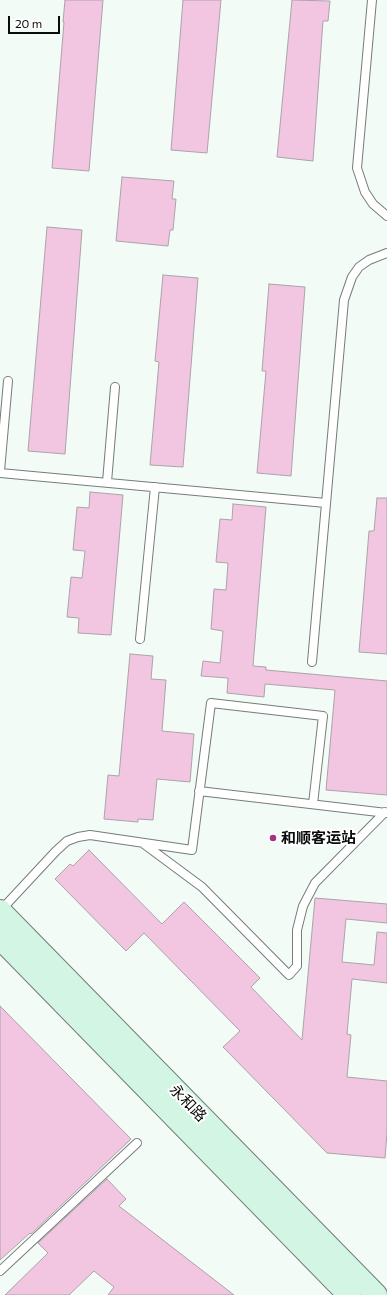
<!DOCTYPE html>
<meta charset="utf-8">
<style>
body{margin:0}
#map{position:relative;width:387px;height:1295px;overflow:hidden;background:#f3fbf6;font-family:Commissioner,sans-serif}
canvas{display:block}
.scale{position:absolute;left:8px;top:16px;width:52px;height:18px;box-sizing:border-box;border:2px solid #0a0c0a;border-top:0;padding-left:5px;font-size:12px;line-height:14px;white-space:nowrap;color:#0a0c0a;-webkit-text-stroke:3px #fff;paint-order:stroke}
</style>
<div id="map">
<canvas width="387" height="1295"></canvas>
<div class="scale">20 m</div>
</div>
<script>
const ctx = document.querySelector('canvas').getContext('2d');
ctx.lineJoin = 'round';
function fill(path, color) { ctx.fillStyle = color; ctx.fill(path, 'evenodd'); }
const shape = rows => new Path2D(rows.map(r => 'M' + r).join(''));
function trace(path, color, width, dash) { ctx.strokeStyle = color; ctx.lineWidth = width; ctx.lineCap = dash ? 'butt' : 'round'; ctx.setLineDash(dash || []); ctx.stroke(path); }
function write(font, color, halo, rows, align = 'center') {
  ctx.font = font + ' Commissioner,"Noto Sans SC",sans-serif'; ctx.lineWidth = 4; ctx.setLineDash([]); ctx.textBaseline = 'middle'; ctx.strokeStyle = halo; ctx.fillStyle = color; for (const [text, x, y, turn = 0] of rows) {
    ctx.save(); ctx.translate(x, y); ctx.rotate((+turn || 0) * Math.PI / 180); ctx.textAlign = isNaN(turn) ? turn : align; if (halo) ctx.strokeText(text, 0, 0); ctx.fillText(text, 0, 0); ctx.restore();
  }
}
const building = shape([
 [65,0,103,0,89,171,52,168,64,22,63,22,65,0],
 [183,0,221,0,207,153,171,150,183,0],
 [292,0,330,1,328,21,323,21,313,161,277,157,292,0],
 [122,177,174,181,172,199,176,199,173,230,170,230,168,246,116,241,122,177],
 [47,227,82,230,65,454,28,451,47,227],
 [163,275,198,278,183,467,150,465,159,362,155,361,163,275],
 [269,284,305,287,291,476,257,473,266,371,262,371,269,284],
 [90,492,123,495,111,635,78,633,79,618,67,617,71,577,82,578,85,551,73,550,77,507,89,508,90,492],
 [377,498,387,498,387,654,359,652,369,531,374,531,377,498],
 [233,504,266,507,253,666,266,667,266,670,387,681,387,795,326,790,335,690,265,684,264,697,227,693,228,678,201,676,203,661,220,663,223,631,211,629,214,589,226,590,228,563,216,562,220,519,232,520,233,504],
 [130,654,153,656,151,679,166,680,162,731,194,734,190,782,157,779,153,820,138,819,138,822,104,819,108,775,119,776,130,654],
 [89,850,162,924,184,902,260,978,251,987,302,1040,315,898,387,904,387,923,346,919,342,962,374,965,377,932,387,933,387,983,352,979,347,1034,351,1035,347,1077,387,1081,387,1133,385,1158,327,1153,223,1047,240,1031,144,933,126,951,55,879,70,864,73,866,89,850],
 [0,1006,131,1139,31,1234,30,1233,0,1260,0,1006],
 [107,1179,126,1199,119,1206,234,1295,108,1295,114,1287,94,1271,69,1295,5,1295,48,1253,38,1243,107,1179]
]);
fill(building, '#f2c5e0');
trace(building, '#aaa4a8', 1);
const service = shape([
 [372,0,357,168,365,192,373,204,387,216],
 [0,471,8,381],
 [0,473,326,503],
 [107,482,115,387],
 [140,639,155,487],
 [312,662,344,300,352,277,359,267,369,260,387,253],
 [199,791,387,813],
 [144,844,202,887,289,975,297,966,297,930,303,906,315,883,385,812],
 [1,910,56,851,67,841,78,837,90,835,192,850,211,703,323,716,313,804],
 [0,1271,137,1143]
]);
const secondary = shape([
 [0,911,376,1295],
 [0,938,349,1295]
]);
trace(service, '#767d79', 10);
trace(secondary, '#767d79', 24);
trace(service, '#fff', 8);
trace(secondary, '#d3f6e4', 22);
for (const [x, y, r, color] of [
 [273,838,4,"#a83086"]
]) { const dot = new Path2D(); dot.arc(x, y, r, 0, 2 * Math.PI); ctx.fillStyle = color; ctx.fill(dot); trace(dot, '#fff', 1.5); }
write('bold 15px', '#0a0c0a', '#fff', [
 ["和顺客运站",281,838]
], 'left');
write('15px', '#0a0c0a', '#fff', [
 ["永和路",188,1103,46]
]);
</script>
